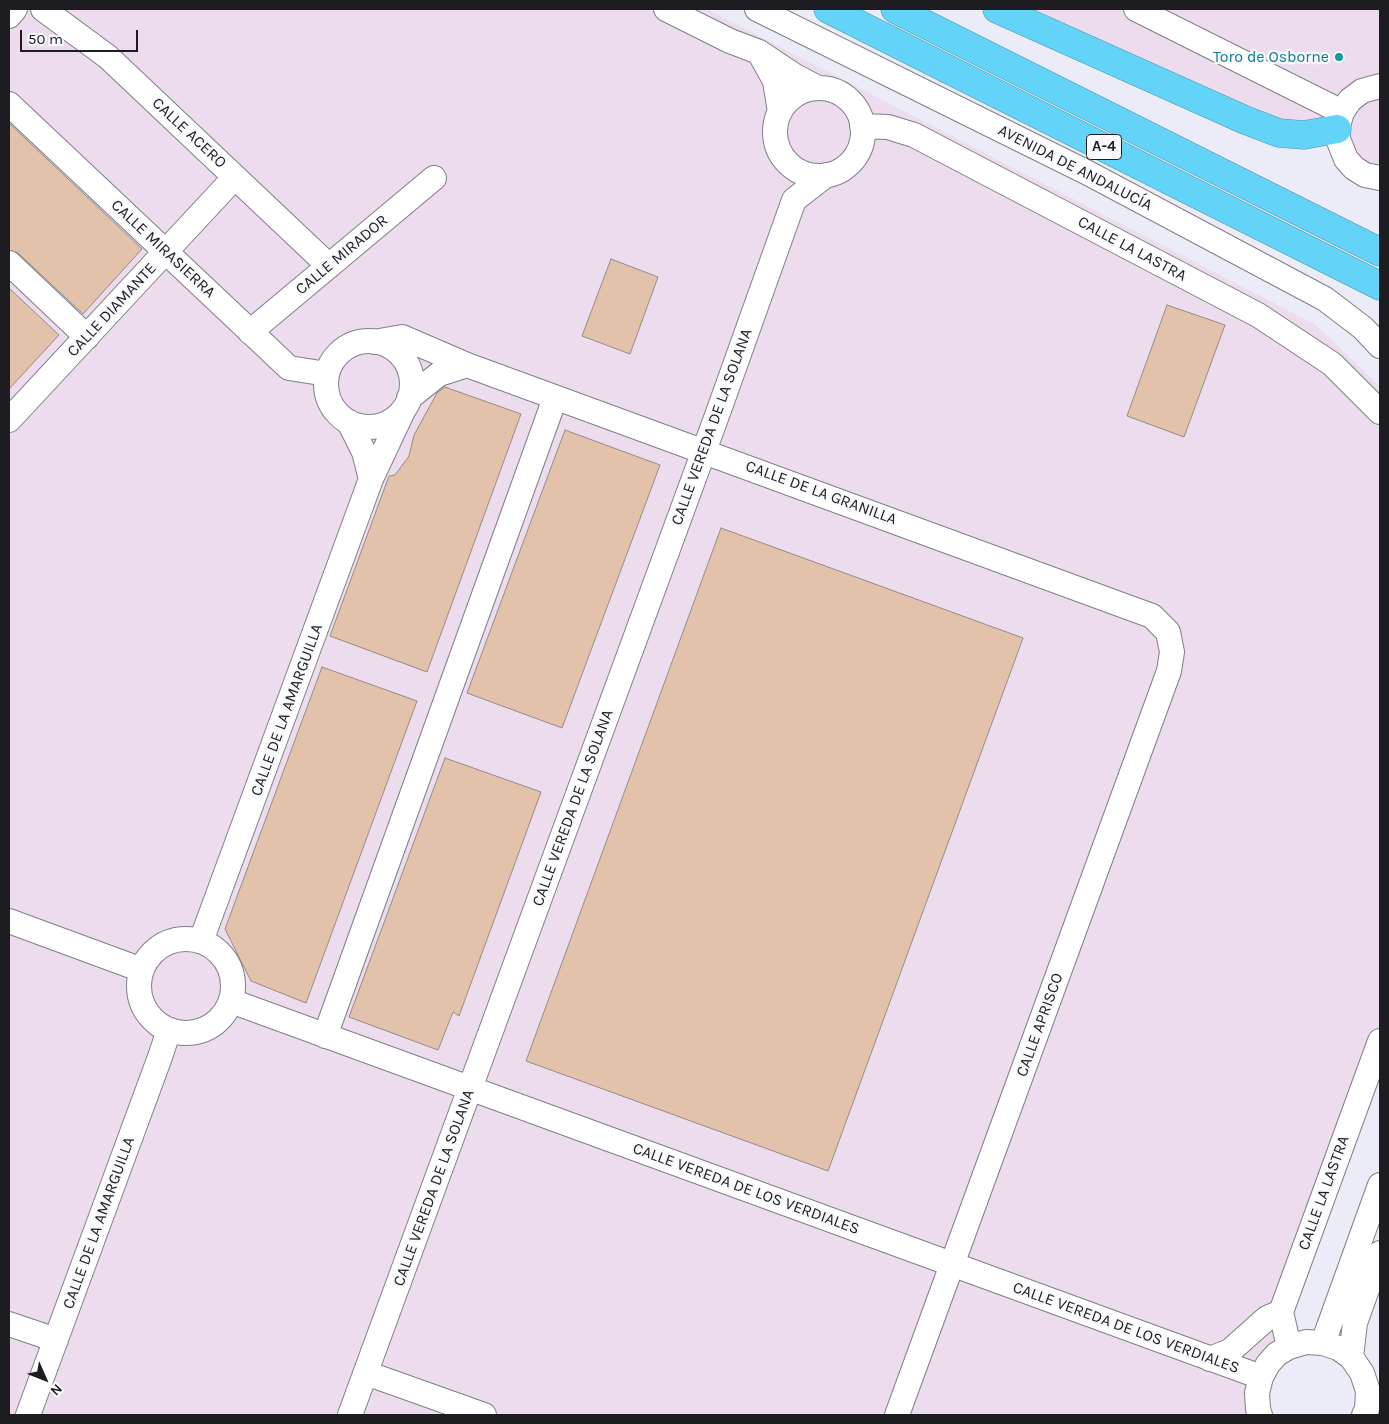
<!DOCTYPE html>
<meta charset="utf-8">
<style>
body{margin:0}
#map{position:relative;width:1389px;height:1424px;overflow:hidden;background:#ebecf7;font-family:Karla,sans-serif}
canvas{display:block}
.frame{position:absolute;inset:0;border:10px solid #1d1d21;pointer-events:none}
.north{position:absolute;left:20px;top:1354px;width:50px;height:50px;-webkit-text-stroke:4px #f9f9fe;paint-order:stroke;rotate:134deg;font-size:14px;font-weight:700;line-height:20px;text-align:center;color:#1d1d21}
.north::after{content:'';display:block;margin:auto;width:18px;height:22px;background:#1d1d21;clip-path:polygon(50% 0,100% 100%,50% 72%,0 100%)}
.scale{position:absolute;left:20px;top:30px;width:118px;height:22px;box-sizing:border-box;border:2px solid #1d1d21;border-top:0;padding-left:6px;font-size:15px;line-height:18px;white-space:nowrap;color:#1d1d21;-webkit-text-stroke:4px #f9f9fe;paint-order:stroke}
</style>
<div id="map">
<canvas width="1389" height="1424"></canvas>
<div class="frame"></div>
<div class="north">N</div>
<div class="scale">50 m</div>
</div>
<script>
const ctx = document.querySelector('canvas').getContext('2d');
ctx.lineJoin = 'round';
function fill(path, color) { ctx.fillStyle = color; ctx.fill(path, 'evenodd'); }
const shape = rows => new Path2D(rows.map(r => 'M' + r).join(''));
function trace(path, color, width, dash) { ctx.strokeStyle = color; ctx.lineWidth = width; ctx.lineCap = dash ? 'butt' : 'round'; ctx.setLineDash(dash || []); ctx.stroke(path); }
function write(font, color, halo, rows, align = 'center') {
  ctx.font = font + ' Karla,sans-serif'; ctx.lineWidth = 4.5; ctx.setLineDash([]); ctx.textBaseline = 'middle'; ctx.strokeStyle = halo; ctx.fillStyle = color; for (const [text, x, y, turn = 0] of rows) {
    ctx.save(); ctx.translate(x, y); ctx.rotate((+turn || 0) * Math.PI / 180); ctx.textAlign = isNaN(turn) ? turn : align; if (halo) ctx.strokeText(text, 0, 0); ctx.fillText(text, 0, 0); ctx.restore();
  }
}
fill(shape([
 [9,9,707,9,1316,325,1380,387,1380,1078,1257,1415,9,1415],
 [997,9,1380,9,1380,181,1346,159,1337,129,1304,135]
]), '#eddcee');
const building = shape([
 [9,123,142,249,83,314,18,253,9,250,9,123],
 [611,259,658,277,630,354,582,336,611,259],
 [9,288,59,335,9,389,9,288],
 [1167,305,1225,325,1184,437,1127,416,1167,305],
 [445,387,521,414,427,672,330,636,389,476,395,475,409,456,414,435,437,393,445,387],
 [565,430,660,465,562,728,467,693,565,430],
 [721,528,1023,638,828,1171,526,1061,721,528],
 [322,667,417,701,306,1003,251,981,225,929,322,667],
 [445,758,541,792,459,1016,453,1012,438,1050,349,1017,445,758]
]);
fill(building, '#e2c2aa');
trace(building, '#958c85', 1);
const minor = shape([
 [43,9,108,57,329,266],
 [666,9,730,41,759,52,795,76,818,88],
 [757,9,1088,173,1325,299,1363,328,1380,346],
 [1136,9,1342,112],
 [9,16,15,9],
 [760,54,775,81,780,112],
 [1380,86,1362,91,1350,100,1342,112,1337,129,1338,139,1346,159,1354,168,1365,175,1380,178],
 '775 132a44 44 0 1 1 88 0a44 44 0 1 1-88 0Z',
 [9,104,289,368,327,374],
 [862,126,888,127,914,135,1258,315,1332,364,1380,412],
 [9,263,87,337],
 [250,332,434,178],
 '326 384a43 43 0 1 1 86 0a43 43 0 1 1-86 0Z',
 [374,342,402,337,467,365,439,374,409,398],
 [467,365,1130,608,1152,616,1168,632,1172,652,1169,671,897,1415],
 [9,420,235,177],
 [349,422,364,452,371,479],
 [9,921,142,970],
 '139 986a47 47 0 1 1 94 0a47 47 0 1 1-94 0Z',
 [201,941,371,479,403,411],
 [231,1001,1261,1377],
 [325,1036,555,398],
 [9,1324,56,1340],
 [1323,1343,1380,1185],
 [1289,1347,1281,1312,1380,1041],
 [1351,1357,1355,1323,1380,1253],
 [1210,1359,1230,1351,1267,1318,1281,1312],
 [366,1373,484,1415],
 [28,1415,160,1057,169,1030],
 [350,1415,719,410,794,200,826,175],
 [1260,1415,1258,1409,1257,1393,1261,1377,1268,1364,1277,1354,1289,1347,1306,1342,1323,1343,1338,1348,1351,1357,1362,1373,1368,1391,1367,1409,1364,1415]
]);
const highway = shape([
 [828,9,1380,286],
 [895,9,1380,252],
 [997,9,1245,120,1279,133,1304,135,1337,129]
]);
trace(minor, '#7e7f89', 26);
trace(highway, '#4a94ac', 29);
trace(minor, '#fff', 24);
trace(highway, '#63d4f7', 28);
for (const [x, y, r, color] of [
 [1339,57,5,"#0f9aa8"]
]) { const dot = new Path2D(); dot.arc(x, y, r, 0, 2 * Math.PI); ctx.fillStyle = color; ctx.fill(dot); trace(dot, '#f9f9fe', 2); }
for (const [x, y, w] of [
 [1104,147,35]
]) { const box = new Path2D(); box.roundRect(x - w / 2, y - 12.5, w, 25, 4); ctx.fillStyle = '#f9f9fe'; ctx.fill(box); trace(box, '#1d1d21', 1); }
write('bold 15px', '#1d1d21', null, [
 ["A-4",1104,147]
]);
write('16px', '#0d838f', '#f9f9fe', [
 ["Toro de Osborne",1329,57]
], 'right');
write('16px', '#1d1d21', '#f9f9fe', [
 ["CALLE ACERO",189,133,43],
 ["AVENIDA DE ANDALUCÍA",1075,168,27],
 ["CALLE MIRASIERRA",163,249,43],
 ["CALLE LA LASTRA",1132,249,28],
 ["CALLE MIRADOR",342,255,-40],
 ["CALLE DIAMANTE",112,310,-47],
 ["CALLE VEREDA DE LA SOLANA",712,427,-70],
 ["CALLE DE LA GRANILLA",821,493,20],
 ["CALLE DE LA AMARGUILLA",287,710,-70],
 ["CALLE VEREDA DE LA SOLANA",573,808,-70],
 ["CALLE APRISCO",1040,1025,-70],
 ["CALLE VEREDA DE LA SOLANA",434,1188,-70],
 ["CALLE VEREDA DE LOS VERDIALES",746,1189,20],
 ["CALLE LA LASTRA",1324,1193,-70],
 ["CALLE DE LA AMARGUILLA",99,1223,-70],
 ["CALLE VEREDA DE LOS VERDIALES",1126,1328,20]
]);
</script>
